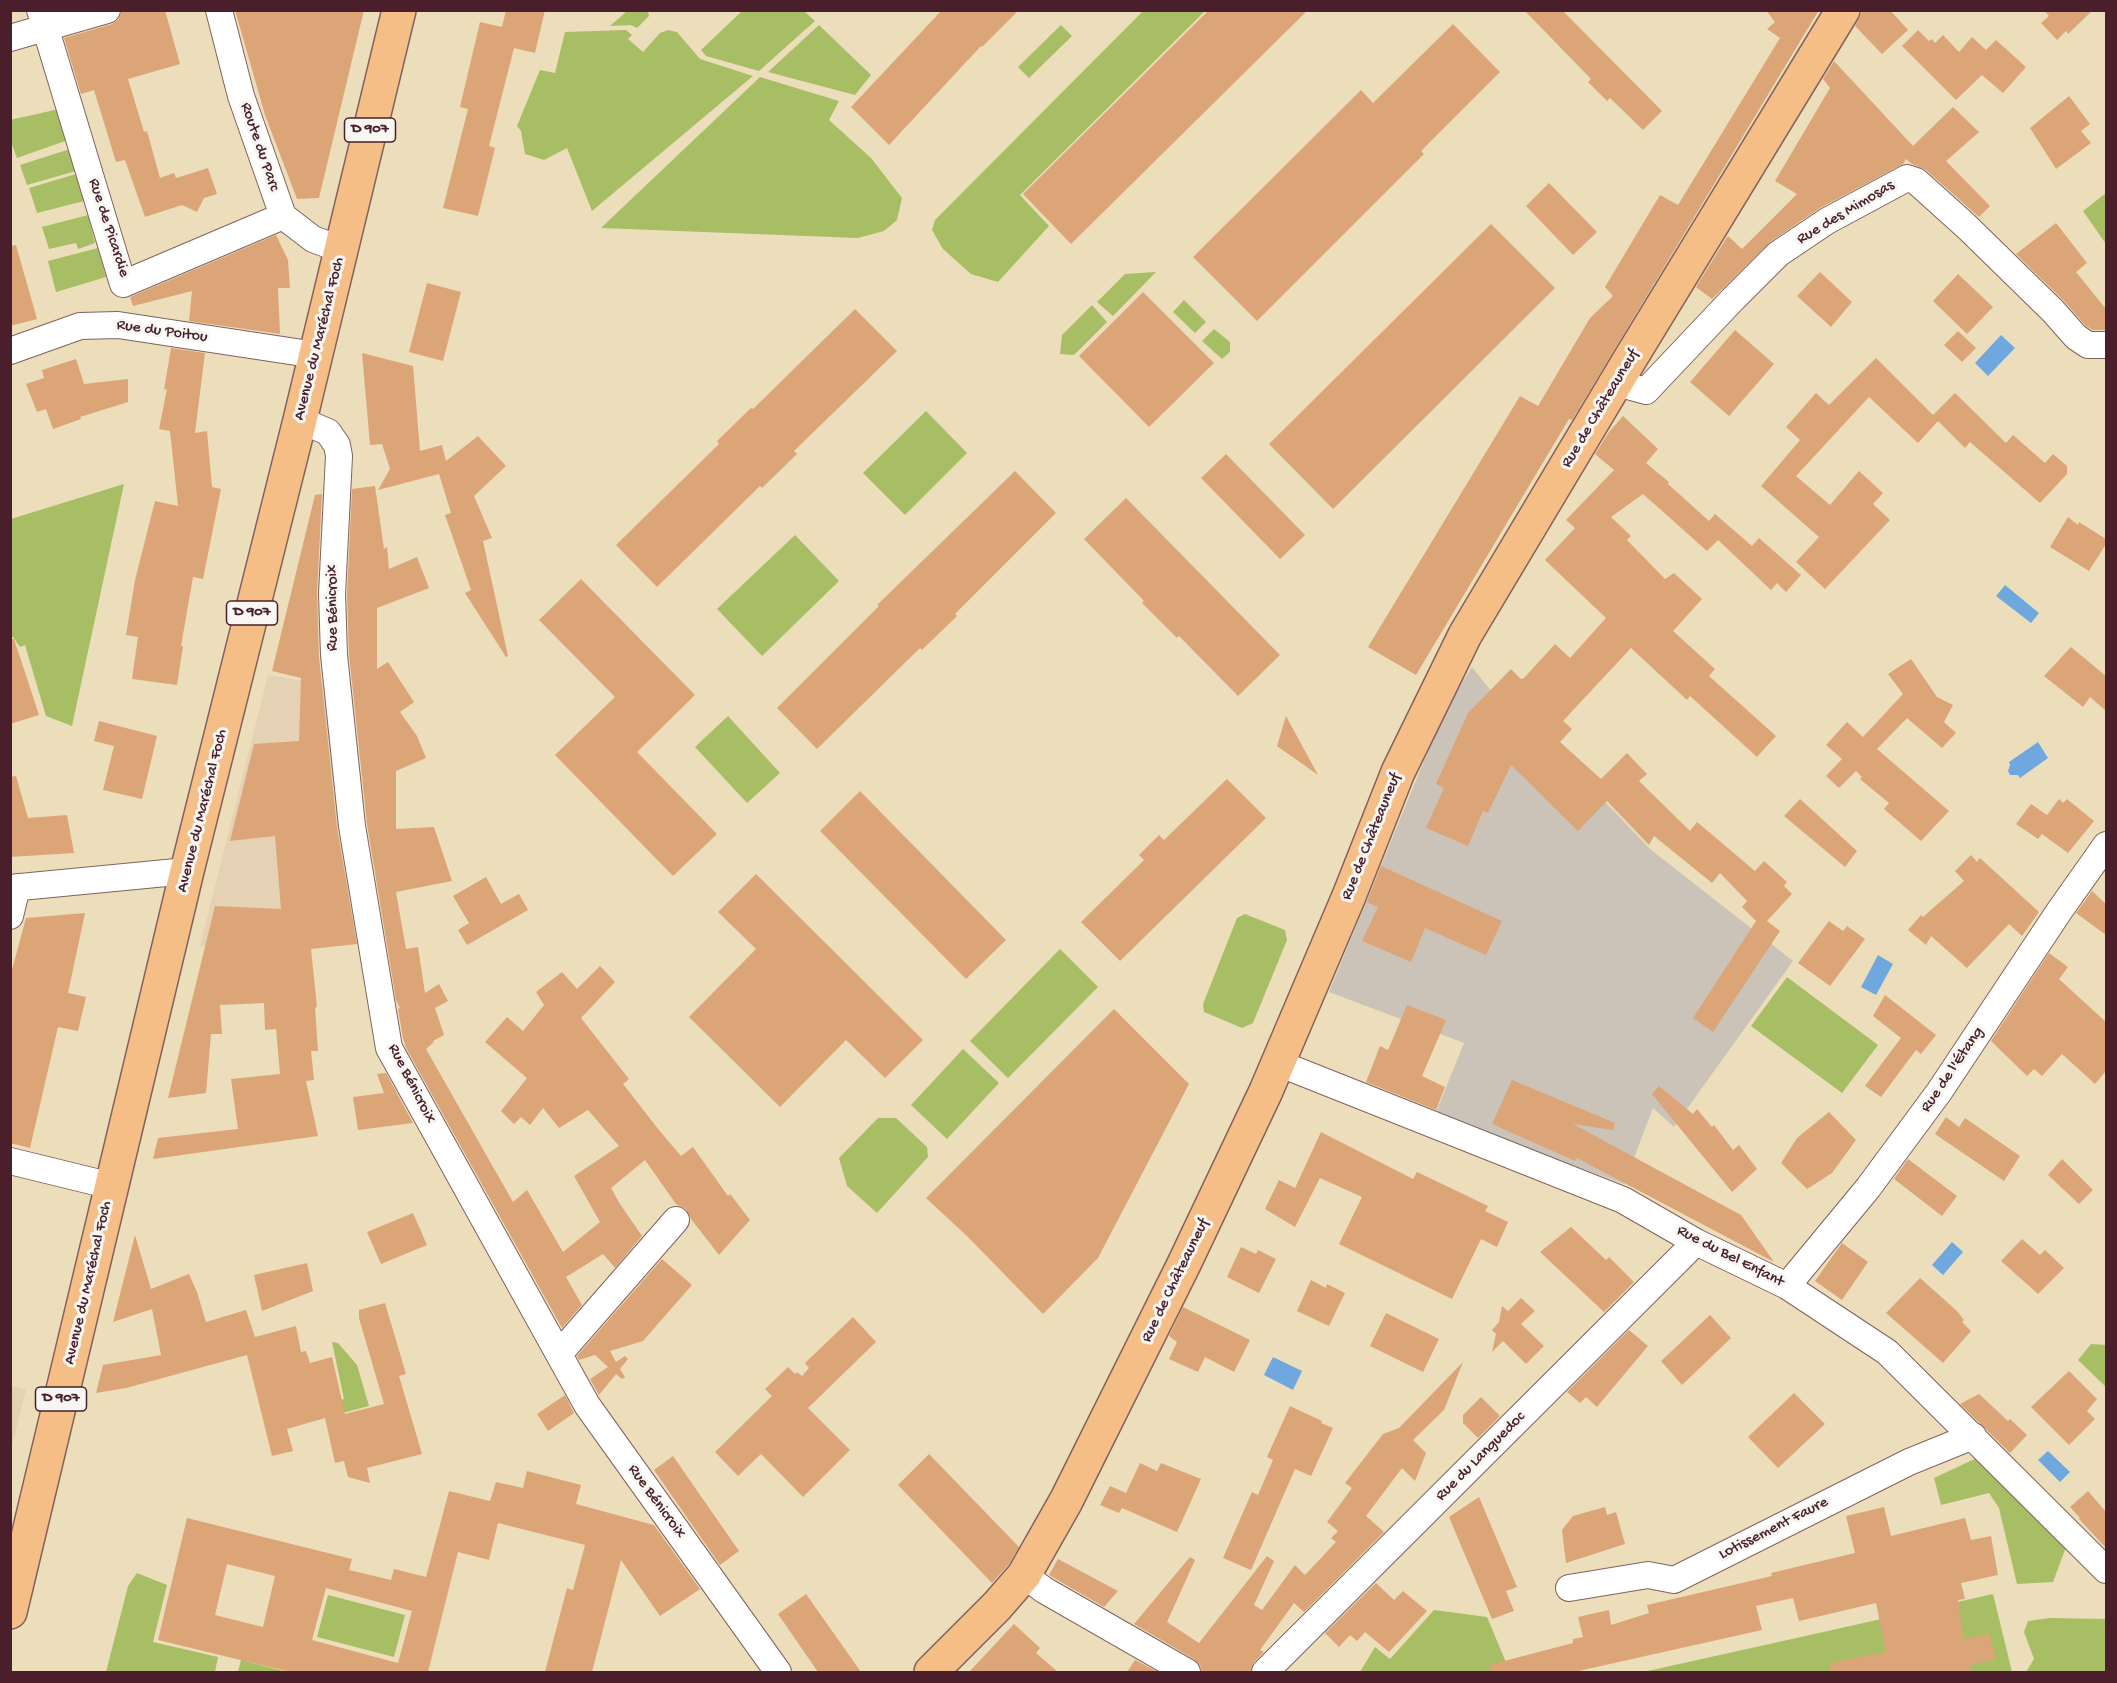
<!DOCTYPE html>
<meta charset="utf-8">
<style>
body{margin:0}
#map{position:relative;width:2117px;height:1683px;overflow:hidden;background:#ecdebb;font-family:"Gochi Hand",sans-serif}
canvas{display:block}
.frame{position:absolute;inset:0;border:12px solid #4a1f2b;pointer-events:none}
</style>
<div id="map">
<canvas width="2117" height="1683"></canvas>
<div class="frame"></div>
</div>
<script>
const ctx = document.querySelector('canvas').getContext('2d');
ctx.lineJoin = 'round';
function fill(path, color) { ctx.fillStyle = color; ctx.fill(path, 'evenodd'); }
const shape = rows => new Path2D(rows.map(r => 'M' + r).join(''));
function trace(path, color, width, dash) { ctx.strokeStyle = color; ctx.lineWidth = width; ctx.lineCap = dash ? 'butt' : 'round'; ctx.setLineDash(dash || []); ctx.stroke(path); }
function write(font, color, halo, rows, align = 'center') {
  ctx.font = font + ' "Gochi Hand",sans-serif'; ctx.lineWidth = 6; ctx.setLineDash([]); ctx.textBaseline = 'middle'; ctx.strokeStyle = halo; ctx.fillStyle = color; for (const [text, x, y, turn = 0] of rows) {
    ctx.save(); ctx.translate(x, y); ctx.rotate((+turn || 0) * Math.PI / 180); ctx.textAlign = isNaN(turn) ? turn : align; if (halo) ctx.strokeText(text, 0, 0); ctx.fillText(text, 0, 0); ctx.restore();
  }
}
fill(shape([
 [268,675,329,685,361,927,200,946],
 [11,1386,26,1390,11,1450,10,1386]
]), '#e5d1b4');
fill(shape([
 [1472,667,1502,705,1514,706,1650,849,1793,961,1674,1127,1653,1108,1624,1184,1435,1115,1464,1043,1329,992,1445,710]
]), '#cbc3b8');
fill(shape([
 [1144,10,1205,11,1020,195,1049,226,998,282,971,274,943,249,932,230,935,220],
 [627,11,648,11,649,16,637,28,631,25,610,26],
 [742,11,804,11,815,21,759,71,706,56,701,50],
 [819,25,871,75,855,95,768,72],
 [1061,25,1072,36,1029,78,1018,67],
 [626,30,632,35,628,39,643,52,660,33,668,30,677,32,700,59,753,76,592,211,567,148,544,160,525,154,521,131,517,126,540,70,555,73,565,32],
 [760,77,839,101,829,120,871,158,902,198,897,220,884,231,858,238,601,228],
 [59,109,68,140,17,158,11,142,10,120],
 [70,149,76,171,27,185,20,165],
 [76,174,84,201,37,213,29,188],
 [2106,193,2106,244,2083,211],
 [88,215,95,243,78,249,76,243,49,249,42,227],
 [98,248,106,277,56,292,48,261],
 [1156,272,1113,316,1097,302,1125,274],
 [1184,300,1206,322,1195,333,1173,312],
 [1092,305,1107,322,1074,355,1060,354,1062,335],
 [1214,329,1230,342,1230,352,1222,359,1202,341],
 [926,411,967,453,905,515,863,473],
 [124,484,72,726,46,716,25,645,20,647,13,637,11,637,11,519],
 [795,535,839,581,762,656,717,609],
 [728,716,780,773,747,803,695,747],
 [1245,914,1285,930,1287,940,1253,1023,1242,1028,1204,1012,1203,1004,1237,918],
 [1060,949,1098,987,1008,1078,970,1041],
 [1787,977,1878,1045,1842,1093,1751,1026],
 [963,1049,999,1083,947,1139,911,1105],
 [878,1118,896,1118,927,1147,928,1157,877,1213,847,1186,839,1158],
 [332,1342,338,1343,357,1365,369,1406,297,1425,293,1412,344,1399],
 [2091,1344,2106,1345,2106,1387,2078,1360],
 [1981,1456,2066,1547,2053,1582,2017,1584,1999,1508,1989,1493,1941,1505,1934,1478],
 [137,1573,167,1585,153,1642,218,1657,215,1672,106,1672,128,1586],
 [1993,1594,2012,1672,1643,1672,1774,1643],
 [328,1595,405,1615,394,1657,317,1637],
 [1434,1610,1487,1617,1510,1672,1360,1672,1375,1647,1390,1659],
 [2050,1618,2106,1619,2106,1672,2026,1672,2034,1659,2024,1632,2028,1621],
 [241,1660,287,1672,238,1672]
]), '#a7be64');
fill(shape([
 [2001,335,2015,348,1988,376,1975,363],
 [2005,585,2039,613,2031,623,1996,596],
 [2038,742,2048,758,2020,778,2018,775,2010,775,2008,771,2010,765,2009,762],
 [1878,955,1893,964,1876,995,1861,987],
 [1952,1242,1963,1252,1943,1275,1932,1265],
 [1273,1357,1302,1371,1293,1390,1264,1375],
 [2048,1451,2070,1472,2060,1482,2038,1460]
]), '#6fa8df');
fill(shape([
 [122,10,165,10,180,64,128,79,144,132,147,131,160,178,174,173,176,178,208,168,217,194,204,198,197,212,182,205,145,217,125,160,116,162,94,90,81,94,64,38,112,24,118,20],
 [235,10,364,10,319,198,297,199,265,115],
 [506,10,545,10,535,53,514,48,489,146,495,148,478,216,443,208,468,109,460,107,480,22,502,27],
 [942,10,1019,10,982,47,981,46,889,145,851,107],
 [1209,10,1308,10,1071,244,1023,194],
 [1524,10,1562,10,1662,111,1643,130,1610,98,1607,101,1588,82,1591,79],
 [1766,10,1819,10,1572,420,1569,419,1416,675,1368,647,1520,396,1538,406,1590,318,1613,296,1605,287,1660,195,1678,205,1780,38,1767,29,1775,22],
 [1863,10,1890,10,1908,30,1882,54,1855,26],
 [2044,10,2093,10,2068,34,2066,31,2057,40,2041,23,2049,16],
 [1453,24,1500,72,1421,151,1424,154,1257,321,1193,257,1361,90,1373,103],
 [1918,30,1929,41,1932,39,1935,43,1943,35,1959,52,1972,37,1986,50,1996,40,2026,67,2003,93,1982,75,1956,100,1902,46],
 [1834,61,1913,146,1953,107,1979,132,1946,161,1990,206,1979,217,1926,170,1912,164,1906,159,1903,164,1820,208,1770,242,1712,299,1696,287,1725,240,1728,236,1742,249,1797,194,1775,181,1830,88,1823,79],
 [2069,96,2090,124,2081,131,2091,143,2056,169,2030,128],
 [1549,183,1597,232,1573,255,1526,206],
 [2056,223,2087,263,2076,272,2106,309,2106,330,2093,330,2086,326,2063,300,2016,254],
 [1491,224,1555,288,1333,509,1269,444],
 [276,235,288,260,290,288,278,288,280,334,189,321,192,291,133,306,130,297],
 [16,245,37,319,10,326,10,246],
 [1820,272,1852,302,1831,327,1797,296],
 [1958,274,1993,307,1967,334,1933,301],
 [427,283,461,292,443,361,409,352],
 [1143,292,1214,363,1149,427,1079,356],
 [855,309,897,351,794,451,797,454,762,488,760,486,657,587,616,545,719,444,717,441,751,408,753,409],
 [1735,330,1774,364,1729,416,1690,382],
 [1958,331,1976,348,1962,362,1944,345],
 [171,348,205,353,195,433,207,431,212,487,221,489,203,579,193,577,181,646,183,646,177,685,132,679,138,637,126,635,135,580,155,501,178,506,170,431,159,429,167,389,164,390],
 [362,353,413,366,420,451,442,445,446,461,478,436,506,466,474,496,492,538,483,541,508,656,506,657,465,593,471,590,445,515,451,513,439,474,378,490,390,469,382,444,370,445],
 [1876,358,1933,415,1955,393,2006,443,2013,435,2045,463,2053,454,2067,466,2067,474,2040,503,1970,442,1965,448,1938,421,1918,443,1869,397,1796,476,1830,505,1859,471,1883,493,1873,504,1890,520,1825,589,1796,562,1819,537,1761,486,1800,440,1786,427,1816,393,1829,405],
 [76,359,84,384,128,379,128,402,80,417,81,419,53,429,46,409,37,412,26,384,44,378,42,370],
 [1623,416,1658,449,1646,463,1669,482,1668,484,1709,521,1715,514,1752,546,1759,538,1801,575,1786,592,1777,583,1771,590,1718,540,1707,551,1643,494,1611,517,1631,536,1627,540,1665,579,1674,573,1702,599,1673,631,1715,669,1709,676,1776,736,1757,757,1690,696,1687,700,1631,648,1563,721,1572,729,1560,742,1601,779,1627,753,1647,774,1639,781,1690,831,1697,822,1755,871,1764,861,1787,882,1784,886,1792,894,1767,921,1780,931,1713,1032,1693,1018,1756,921,1742,907,1747,901,1720,873,1712,883,1654,836,1649,845,1607,801,1578,831,1511,765,1488,813,1483,811,1468,846,1426,828,1444,788,1436,784,1468,713,1511,669,1521,679,1524,678,1555,644,1570,658,1606,618,1545,560,1575,528,1566,520,1614,470,1595,454,1609,432],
 [1226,454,1305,535,1280,559,1201,478],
 [1015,471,1056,513,955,614,957,616,922,650,920,648,817,749,777,708,879,606,877,605],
 [375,486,384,549,387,547,389,569,417,557,429,588,377,608,377,669,388,662,414,702,400,712,417,736,426,758,396,771,396,829,434,827,452,881,396,892,406,949,418,947,425,993,439,984,448,1001,435,1008,444,1035,433,1041,434,1042,426,1049,513,1202,527,1190,563,1252,600,1222,574,1176,619,1146,588,1110,559,1128,543,1108,530,1125,521,1117,514,1124,501,1111,527,1078,485,1042,507,1017,523,1031,544,1005,536,992,562,972,577,989,600,966,615,982,581,1018,629,1079,623,1084,659,1130,681,1156,693,1147,728,1196,730,1194,750,1220,719,1255,691,1219,686,1209,676,1204,645,1160,611,1188,620,1204,642,1236,615,1268,603,1254,566,1277,582,1305,562,1328,406,1048,403,1038,398,1009,400,1008,396,1000,367,824,349,654,347,594,352,489],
 [322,494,317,593,319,657,337,828,357,944,311,949,317,1007,315,1008,318,1051,311,1051,314,1080,306,1081,318,1136,153,1159,158,1138,238,1129,231,1079,280,1074,276,1029,265,1030,264,1003,220,1005,222,1034,211,1034,206,1093,168,1098,215,906,281,909,275,836,230,841,254,744,299,741,301,678,272,671,315,495],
 [1126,498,1280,655,1238,696,1179,636,1177,638,1142,603,1144,601,1084,539],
 [2068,517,2078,525,2079,522,2106,539,2106,544,2089,571,2050,547],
 [581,579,695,695,637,752,717,834,673,876,555,755,615,697,539,620],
 [10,639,14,639,39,715,10,724],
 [2071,647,2106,676,2106,711,2090,697,2083,707,2044,676],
 [1911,659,1937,697,1953,705,1944,722,1956,733,1942,748,1907,718,1877,749,1949,811,1921,841,1884,809,1889,803,1860,779,1862,777,1856,771,1839,788,1826,776,1842,759,1826,745,1847,722,1863,737,1903,694,1888,674],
 [1286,716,1318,775,1277,746],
 [99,721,157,736,142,799,103,790,114,746,94,741],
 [16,776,28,818,67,815,74,853,10,857,10,777],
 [1227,779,1266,818,1120,961,1081,922,1144,860,1139,855,1159,835,1164,840],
 [860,791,1006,940,966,979,820,831],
 [1800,799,1857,851,1845,867,1784,816],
 [2059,799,2063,803,2067,799,2094,821,2068,853,2042,834,2038,839,2016,824,2031,804,2047,815],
 [1971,855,1977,862,1980,858,2039,912,2022,936,2009,924,1967,968,1931,936,1926,945,1908,930,1921,915,1923,917,1964,881,1955,871],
 [1381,866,1502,921,1486,955,1425,928,1411,962,1362,941,1378,907,1367,902],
 [756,874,923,1040,885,1078,846,1040,780,1107,689,1017,756,949,718,912],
 [486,877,501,904,519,894,528,910,467,945,458,930,469,923,453,896],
 [2092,891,2106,904,2106,935,2076,913],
 [85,913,68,993,86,997,78,1031,58,1027,30,1148,10,1143,10,977,26,918],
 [1829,921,1843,931,1847,926,1865,939,1830,986,1798,963],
 [2049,953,2068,967,2059,979,2106,1022,2106,1071,2095,1084,2062,1054,2042,1076,2034,1069,2027,1076,1991,1041],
 [1885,995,1936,1035,1921,1054,1916,1050,1881,1097,1865,1086,1901,1038,1873,1016],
 [1407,1005,1446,1020,1422,1076,1445,1087,1436,1110,1366,1082,1380,1046,1388,1050],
 [1114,1009,1189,1084,1098,1258,1043,1314,968,1237,926,1198],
 [386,1073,413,1123,358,1130,353,1097,384,1093,377,1074],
 [1512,1080,1615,1123,1613,1130,1573,1124,1741,1215,1774,1262,1577,1158,1575,1161,1492,1124],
 [1659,1086,1693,1114,1697,1109,1712,1127,1714,1125,1733,1150,1739,1145,1757,1169,1732,1192,1652,1094],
 [1829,1112,1856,1140,1832,1173,1807,1189,1781,1163,1797,1138],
 [1946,1117,1959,1127,1965,1118,2020,1156,2004,1181,1935,1134],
 [1321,1132,1413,1179,1417,1172,1459,1192,1488,1206,1485,1211,1508,1222,1497,1247,1481,1239,1452,1299,1339,1244,1362,1197,1320,1178,1295,1227,1265,1209,1279,1180,1295,1188],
 [1908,1159,1957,1196,1942,1216,1894,1179],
 [2062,1159,2093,1190,2079,1204,2048,1175],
 [413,1213,427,1245,381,1264,367,1232],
 [1571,1227,1606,1260,1609,1257,1634,1282,1604,1312,1540,1252],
 [135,1235,151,1289,189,1274,197,1292,206,1322,246,1310,255,1337,296,1326,301,1352,306,1351,310,1363,332,1357,345,1414,384,1404,359,1318,359,1310,385,1303,406,1374,399,1376,422,1454,367,1468,370,1483,348,1477,344,1461,335,1463,325,1418,287,1429,293,1451,272,1456,247,1355,126,1388,96,1393,103,1365,161,1355,152,1309,113,1322],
 [2022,1239,2040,1255,2045,1250,2064,1268,2038,1294,2001,1261],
 [1842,1243,1868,1262,1842,1300,1815,1281],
 [1241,1247,1256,1254,1258,1250,1276,1259,1259,1293,1227,1277],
 [662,1259,692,1285,643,1341,610,1351,616,1362,625,1356,628,1359,620,1369,625,1377,622,1379,616,1374,599,1395,590,1379,608,1367,595,1355,579,1360,577,1356],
 [307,1263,313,1291,262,1311,254,1275],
 [1920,1278,1957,1311,1964,1320,1962,1322,1971,1331,1943,1363,1886,1313],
 [1311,1280,1326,1288,1327,1284,1345,1293,1329,1326,1297,1311],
 [1521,1298,1535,1311,1521,1324,1544,1346,1526,1364,1503,1341,1492,1352,1496,1334,1492,1330,1499,1322,1502,1306,1508,1311],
 [1183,1307,1250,1340,1234,1372,1205,1357,1198,1372,1169,1359,1177,1342,1169,1336],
 [1386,1313,1439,1339,1423,1372,1370,1346],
 [1710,1315,1731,1338,1682,1385,1661,1361],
 [853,1317,876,1342,808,1408,850,1450,803,1497,761,1454,738,1476,715,1452,772,1396,765,1389,788,1367,795,1374,797,1372,802,1376,809,1368,805,1363],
 [1629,1330,1648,1346,1597,1407,1586,1397,1580,1403,1567,1392],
 [1463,1362,1444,1410,1413,1440,1426,1453,1415,1481,1402,1468,1366,1516,1384,1532,1304,1612,1294,1603,1260,1650,1264,1652,1254,1662,1250,1672,1202,1672,1200,1665,1194,1659,1134,1624,1190,1557,1195,1560,1167,1622,1199,1643,1267,1556,1274,1561,1254,1605,1262,1610,1295,1565,1305,1575,1336,1542,1331,1538,1338,1531,1327,1522,1352,1488,1345,1483,1383,1434,1399,1428],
 [2069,1371,2097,1399,2087,1411,2095,1419,2069,1445,2031,1407],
 [1794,1393,1825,1424,1778,1468,1748,1437],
 [1979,1394,2008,1421,2010,1419,2027,1435,2010,1453,1960,1404],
 [565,1395,574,1413,548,1431,537,1414],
 [1481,1397,1500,1416,1478,1438,1463,1423,1463,1415],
 [1290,1406,1322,1421,1321,1423,1333,1428,1311,1476,1295,1469,1251,1570,1223,1558,1252,1492,1258,1495,1273,1460,1267,1457],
 [929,1454,1019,1547,1009,1564,992,1583,898,1485],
 [673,1456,739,1551,720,1565,654,1470],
 [1140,1463,1157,1471,1161,1463,1201,1479,1177,1532,1122,1508,1119,1513,1100,1505,1110,1486,1126,1493],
 [527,1471,581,1485,576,1504,654,1525,700,1589,660,1616,621,1560,592,1672,545,1672,567,1588,573,1590,585,1545,498,1523,489,1560,458,1552,428,1672,290,1672,158,1640,187,1518,352,1559,349,1570,391,1580,394,1569,426,1577,449,1491,490,1501,496,1482,523,1488],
 [227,1564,275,1576,263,1627,215,1615],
 [326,1588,412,1611,398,1663,312,1640],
 [2088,1491,2106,1512,2106,1548,2079,1519,2080,1518,2070,1507],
 [1479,1497,1517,1587,1506,1591,1514,1611,1492,1619,1449,1517],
 [1605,1507,1607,1515,1616,1512,1625,1544,1566,1563,1562,1530,1573,1516],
 [1884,1507,1891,1536,1965,1518,1971,1540,1991,1536,1998,1575,1961,1583,1965,1599,1958,1600,1964,1639,1989,1634,1996,1659,1970,1665,1972,1672,1831,1672,1830,1663,1886,1652,1876,1603,1799,1621,1793,1598,1756,1606,1762,1630,1574,1672,1490,1672,1489,1665,1573,1643,1573,1639,1583,1637,1578,1617,1609,1610,1611,1625,1649,1613,1647,1605,1772,1576,1771,1573,1855,1553,1846,1516],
 [1058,1559,1118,1591,1104,1607,1049,1575],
 [1376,1583,1394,1600,1403,1591,1427,1611,1389,1652,1365,1632,1357,1641,1350,1635,1339,1647,1325,1633],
 [806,1594,861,1672,818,1672,778,1614],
 [1014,1624,1040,1648,1036,1653,1058,1672,969,1672],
 [1135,1660,1158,1672,1127,1672]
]), '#dba578');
const minor = shape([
 [40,10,123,284,283,216],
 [219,10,241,96,283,216,313,239,342,250],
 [10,38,107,10],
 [10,351,80,326,118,325,316,355],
 [1617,383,1646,391,1733,299,1778,254,1827,221,1907,178,1916,181,1966,226,2053,311,2076,337,2088,345,2106,345],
 [300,420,328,432,337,445,339,456,332,594,334,655,352,826,389,1048,587,1405,778,1672],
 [10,888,187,871],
 [10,916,17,887],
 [1278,1063,1623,1200,1696,1242,1787,1286,1887,1352,2106,1570],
 [10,1161,112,1186],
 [1787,1286,1868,1188,1939,1092,2060,910,2106,845],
 [559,1354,676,1220],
 [1024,1575,1044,1590,1187,1672],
 [1569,1588,1648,1575,1674,1580,1909,1462,1973,1436],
 [1265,1672,1696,1242]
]);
const major = shape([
 [10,1612,187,871,300,420,399,10],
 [931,1672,997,1606,1024,1575,1066,1501,1184,1264,1266,1091,1349,896,1398,772,1465,635,1630,359,1843,10]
]);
trace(minor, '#83625d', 28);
trace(major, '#83625d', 36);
trace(minor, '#fff', 26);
trace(major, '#f6be87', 33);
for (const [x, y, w] of [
 [370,130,51],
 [252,613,51],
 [61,1399,51]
]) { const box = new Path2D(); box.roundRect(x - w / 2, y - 12, w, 24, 4.5); ctx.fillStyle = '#f6f6f2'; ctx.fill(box); trace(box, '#4a1f2b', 1.5); }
write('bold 15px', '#4a1f2b', null, [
 ["D 907",370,130],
 ["D 907",252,613],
 ["D 907",61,1399]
]);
write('16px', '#4a1f2b', '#f6f6f2', [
 ["Route du Parc",259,147,71],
 ["Rue des Mimosas",1846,213,-31],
 ["Rue de Picardie",108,228,72],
 ["Rue du Poitou",162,332,8],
 ["Avenue du Maréchal Foch",320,339,-76],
 ["Rue de Châteauneuf",1601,409,-59],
 ["Rue Bénicroix",334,608,-90],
 ["Avenue du Maréchal Foch",203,811,-76],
 ["Rue de Châteauneuf",1372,837,-68],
 ["Rue de l'Étang",1953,1070,-56],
 ["Rue Bénicroix",411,1084,63],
 ["Rue du Bel Enfant",1730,1257,27],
 ["Rue de Châteauneuf",1176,1281,-64],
 ["Avenue du Maréchal Foch",89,1283,-77],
 ["Rue du Languedoc",1481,1457,-45],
 ["Rue Bénicroix",656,1502,54],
 ["Lotissement Faure",1774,1529,-27]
]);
</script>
